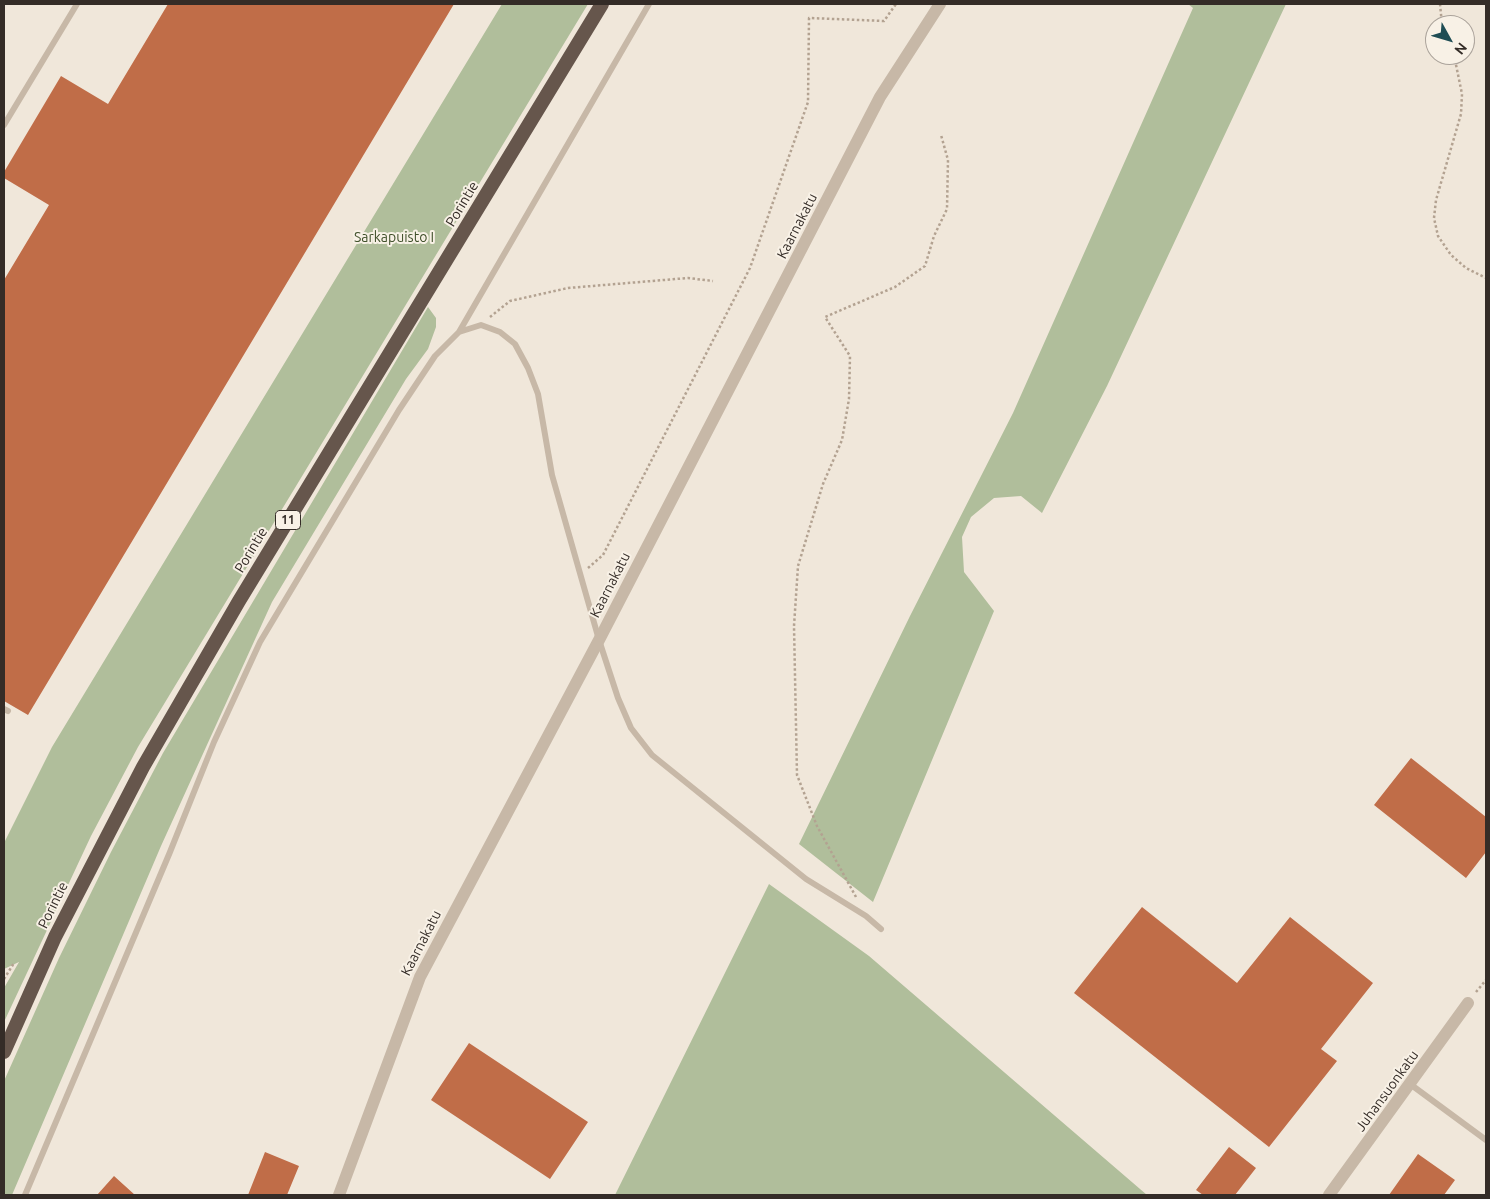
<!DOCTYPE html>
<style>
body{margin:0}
#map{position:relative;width:1490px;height:1199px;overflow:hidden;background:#f0e7da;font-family:Ubuntu,sans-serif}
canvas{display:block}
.frame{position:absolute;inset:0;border:5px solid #342c27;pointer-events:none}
.north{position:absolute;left:1425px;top:15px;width:50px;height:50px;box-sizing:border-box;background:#f8f1e6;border:1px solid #aaa29a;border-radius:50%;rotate:129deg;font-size:14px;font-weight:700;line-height:20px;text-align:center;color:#342c27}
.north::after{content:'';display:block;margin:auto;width:18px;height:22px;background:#1f4d54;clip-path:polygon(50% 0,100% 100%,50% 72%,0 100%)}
</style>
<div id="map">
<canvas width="1490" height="1199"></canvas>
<div class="frame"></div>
<div class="north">N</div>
</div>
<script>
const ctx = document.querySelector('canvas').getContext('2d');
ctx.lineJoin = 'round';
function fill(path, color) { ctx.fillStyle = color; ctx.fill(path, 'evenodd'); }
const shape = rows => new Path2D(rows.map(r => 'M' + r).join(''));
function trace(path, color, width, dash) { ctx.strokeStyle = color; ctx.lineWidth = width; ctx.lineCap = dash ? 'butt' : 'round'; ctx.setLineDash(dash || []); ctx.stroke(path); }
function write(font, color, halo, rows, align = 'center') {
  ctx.font = font + ' Ubuntu,sans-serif'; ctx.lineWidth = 4; ctx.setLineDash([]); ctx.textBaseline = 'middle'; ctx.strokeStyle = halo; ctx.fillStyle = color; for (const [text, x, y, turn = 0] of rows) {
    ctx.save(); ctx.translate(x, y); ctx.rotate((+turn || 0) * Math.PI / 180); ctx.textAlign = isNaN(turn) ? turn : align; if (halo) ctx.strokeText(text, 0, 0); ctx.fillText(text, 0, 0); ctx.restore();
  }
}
fill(shape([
 [502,4,588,4,138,747,91,836,4,1022,4,988,19,962,4,969,4,843,52,747],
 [1188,4,1286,4,1107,386,1042,513,1021,496,994,498,971,517,962,537,964,572,994,611,873,902,799,844,910,616,1013,413,1193,8],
 [428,307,436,318,436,327,428,349,406,379,272,602,161,846,12,1195,4,1195,4,1081,59,958,111,852,163,753],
 [769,884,869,956,1147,1195,615,1195]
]), '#b0be9b');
fill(shape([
 [168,4,454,4,28,715,4,701,4,280,49,205,4,178,4,172,61,76,108,104],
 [1411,758,1486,817,1486,852,1466,878,1374,805],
 [1142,907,1237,983,1290,917,1373,983,1321,1049,1337,1061,1269,1147,1074,993],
 [469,1043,588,1122,550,1179,431,1100],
 [1229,1147,1256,1168,1235,1195,1203,1195,1196,1190],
 [265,1152,299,1166,287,1195,248,1195],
 [1418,1154,1455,1180,1444,1195,1389,1195],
 [114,1176,135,1195,97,1195]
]), '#c06d48');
trace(shape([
 [1440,4,1442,25],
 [1454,55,1462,94,1461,114,1436,200,1434,218,1438,236,1451,255,1466,268,1486,278],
 [490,317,510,301,568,288,688,278,713,281],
 [588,568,603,555,750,268,808,102,809,18,884,21,896,4],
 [856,897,817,826,797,775,794,626,798,566,823,484,842,440,849,399,850,356,825,317,895,287,925,266,934,236,947,209,948,160,941,135],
 [4,979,14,963],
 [1476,992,1486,980]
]), '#b3a291', 2.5, [2.5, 2.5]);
trace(shape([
 [4,125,77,4],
 [459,332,649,4],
 [4,709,8,711],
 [1410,1084,1486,1140],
 [25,1195,170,852,214,742,260,642,399,410,435,356,459,332,481,325,500,332,515,344,528,368,538,394,552,475,599,640,618,698,631,728,652,755,806,879,866,916,881,929]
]), '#c7b8a7', 6);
trace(shape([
 [339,1195,420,977,599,640,880,97,940,4],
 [1329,1195,1468,1003]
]), '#c7b8a7', 12);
trace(shape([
 [4,1052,55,937,143,767,239,601,602,4]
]), '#66564c', 14);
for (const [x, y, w] of [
 [288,520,25]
]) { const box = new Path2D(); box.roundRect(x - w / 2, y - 9.5, w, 19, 4); ctx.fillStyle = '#f8f1e6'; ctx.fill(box); trace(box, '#342c27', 1); }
write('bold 12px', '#342c27', null, [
 ["11",288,520]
]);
write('14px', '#342c27', '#f8f1e6', [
 ["Porintie",462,204,-59],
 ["Kaarnakatu",797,226,-63],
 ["Porintie",251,550,-59],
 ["Kaarnakatu",610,585,-63],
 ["Porintie",53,905,-64],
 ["Kaarnakatu",421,943,-63],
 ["Juhansuonkatu",1387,1091,-54]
]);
write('14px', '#41512c', '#f8f1e6', [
 ["Sarkapuisto I",394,237]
]);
</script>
